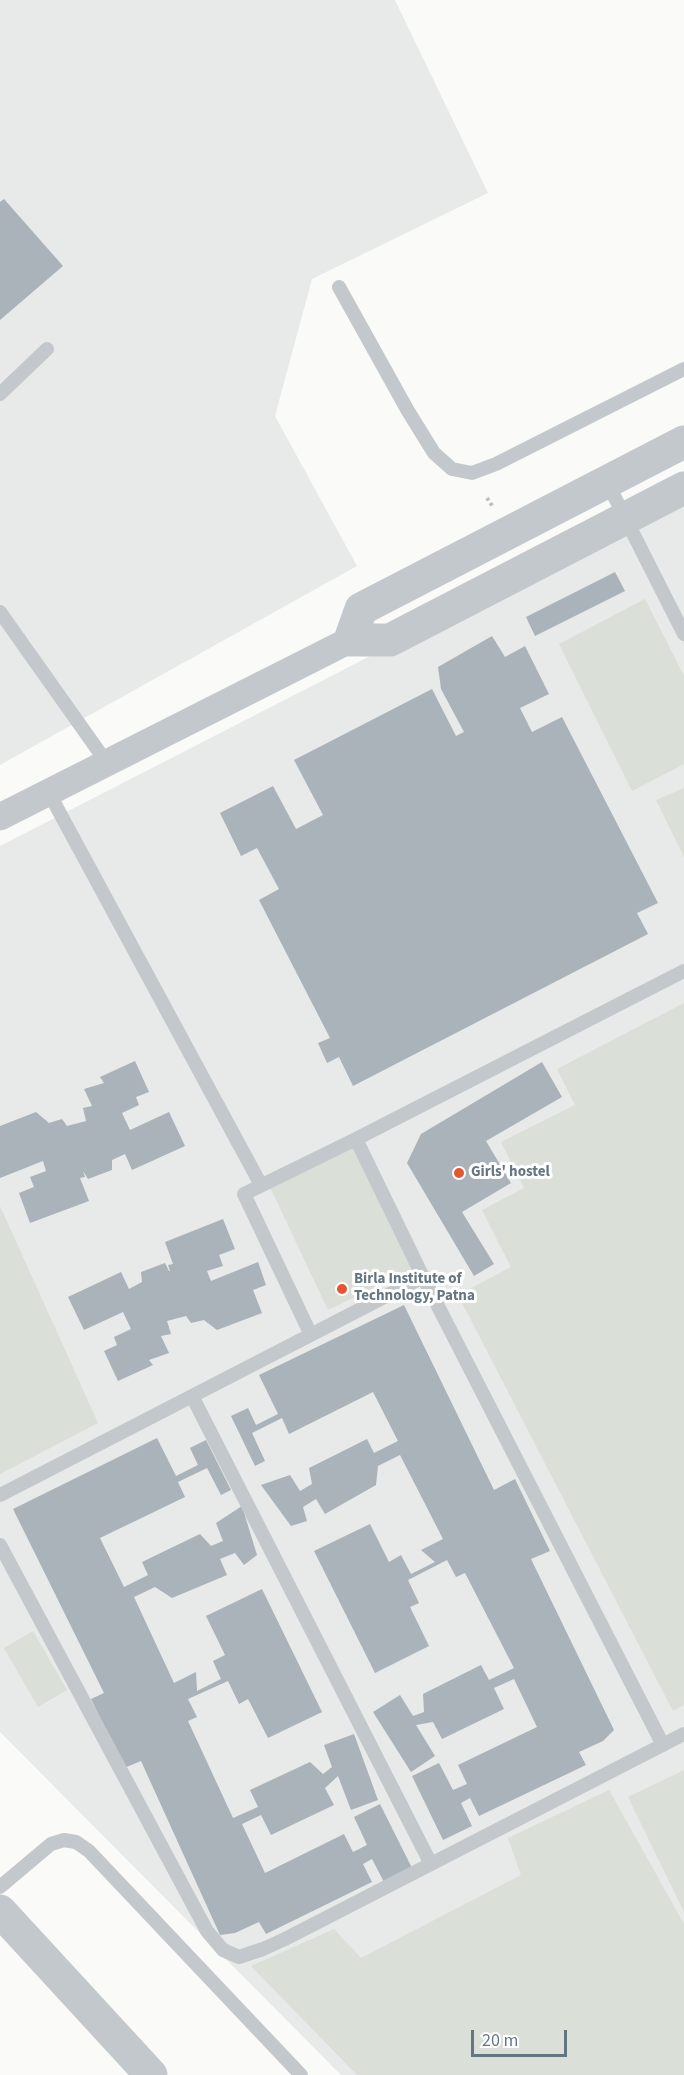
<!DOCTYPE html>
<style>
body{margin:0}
#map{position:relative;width:684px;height:2075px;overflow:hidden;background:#fafaf8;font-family:"Source Sans 3",sans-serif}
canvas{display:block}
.scale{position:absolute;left:471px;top:2030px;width:96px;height:27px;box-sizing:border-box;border:3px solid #657683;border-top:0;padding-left:8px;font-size:18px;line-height:21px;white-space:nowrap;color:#657683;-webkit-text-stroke:4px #fff;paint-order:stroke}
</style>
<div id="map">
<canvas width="684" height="2075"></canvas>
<div class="scale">20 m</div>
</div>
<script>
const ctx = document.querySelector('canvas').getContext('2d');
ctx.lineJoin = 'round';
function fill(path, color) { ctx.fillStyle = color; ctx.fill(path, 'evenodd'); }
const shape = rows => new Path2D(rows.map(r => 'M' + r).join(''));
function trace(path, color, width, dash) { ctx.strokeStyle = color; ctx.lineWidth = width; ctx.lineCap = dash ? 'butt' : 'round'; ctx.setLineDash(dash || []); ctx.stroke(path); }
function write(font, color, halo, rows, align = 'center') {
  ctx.font = font + ' "Source Sans 3",sans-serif'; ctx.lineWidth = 6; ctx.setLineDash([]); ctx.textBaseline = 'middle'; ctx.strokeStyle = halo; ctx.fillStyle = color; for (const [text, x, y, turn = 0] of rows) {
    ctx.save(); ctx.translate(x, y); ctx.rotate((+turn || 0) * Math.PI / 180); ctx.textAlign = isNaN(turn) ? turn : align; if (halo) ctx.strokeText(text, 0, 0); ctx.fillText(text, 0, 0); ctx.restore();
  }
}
fill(shape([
 [0,0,395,0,488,193,312,279,275,416,357,566,0,765],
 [684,495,684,2075,341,2075,0,1732,0,846]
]), '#e8e9e9');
fill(shape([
 [645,599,684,676,684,764,632,791,559,644],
 [684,788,684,857,656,800],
 [684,1003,684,1705,673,1711,458,1295,511,1267,482,1210,524,1188,501,1142,575,1105,557,1069],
 [354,1145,414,1268,328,1310,270,1187],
 [0,1206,98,1423,0,1474],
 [33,1631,67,1690,38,1707,4,1648],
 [684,1770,684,1912,628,1797],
 [609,1790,684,1924,684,2075,357,2075,251,1966,334,1929,361,1958,521,1875,508,1838]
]), '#dadfd7');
fill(shape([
 [4,199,63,266,0,320,0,202],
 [615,572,625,591,535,636,526,617],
 [492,636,505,657,525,646,549,694,520,708,532,732,562,717,658,903,637,913,648,934,353,1086,339,1057,327,1063,318,1043,330,1038,259,900,279,889,257,848,241,856,220,813,273,786,296,829,323,815,294,760,432,689,456,736,464,732,441,689,438,667],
 [135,1061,149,1092,136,1097,139,1105,122,1113,130,1130,169,1112,185,1146,132,1170,125,1154,112,1160,112,1170,88,1179,83,1171,85,1177,80,1178,89,1201,30,1223,19,1193,34,1187,30,1177,46,1171,43,1161,0,1178,0,1126,36,1112,49,1123,62,1119,67,1126,86,1121,83,1108,92,1106,84,1089,104,1083,100,1077],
 [542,1062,562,1097,486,1141,511,1183,462,1212,494,1264,474,1276,407,1163,421,1134],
 [223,1219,235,1249,219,1255,223,1266,207,1271,211,1281,258,1262,266,1285,253,1290,262,1313,217,1330,204,1320,191,1323,186,1316,167,1321,171,1334,161,1336,169,1353,149,1360,153,1365,118,1381,104,1351,117,1345,114,1337,131,1329,123,1312,84,1330,68,1297,121,1272,129,1289,142,1282,141,1272,165,1263,169,1271,170,1271,168,1265,173,1264,165,1242],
 [404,1305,494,1490,515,1479,550,1551,531,1559,614,1730,603,1741,579,1752,586,1765,479,1816,470,1798,461,1803,472,1826,443,1840,412,1776,439,1763,453,1790,467,1784,458,1765,537,1727,514,1679,494,1688,504,1709,442,1739,433,1722,416,1725,435,1756,411,1772,373,1712,400,1695,413,1716,424,1712,423,1694,481,1665,489,1680,514,1668,465,1573,456,1577,447,1560,408,1580,419,1603,410,1607,429,1646,375,1673,314,1551,370,1524,389,1562,401,1555,411,1574,435,1562,421,1550,443,1539,400,1455,378,1466,376,1485,325,1514,316,1499,303,1507,307,1521,291,1526,261,1485,290,1475,300,1491,312,1484,309,1468,367,1439,374,1453,398,1441,373,1392,289,1434,282,1418,252,1433,265,1461,255,1466,231,1416,248,1408,256,1425,278,1414,259,1375],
 [157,1438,176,1476,198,1465,190,1448,206,1440,231,1490,221,1495,207,1468,178,1482,185,1497,100,1538,124,1587,148,1575,142,1562,200,1534,211,1546,223,1541,216,1523,242,1506,257,1555,244,1565,235,1553,220,1559,227,1575,172,1598,155,1587,134,1597,174,1683,196,1672,197,1691,221,1679,213,1661,225,1655,206,1616,262,1589,322,1712,268,1738,248,1699,239,1704,228,1681,188,1699,197,1717,188,1721,233,1818,258,1807,250,1790,310,1762,323,1774,332,1767,324,1745,354,1734,378,1800,351,1810,338,1776,325,1788,334,1805,271,1835,261,1815,242,1824,265,1873,344,1834,353,1852,367,1845,354,1817,380,1804,412,1868,384,1882,372,1859,363,1864,372,1882,266,1934,259,1922,235,1933,220,1935,141,1761,124,1768,91,1699,104,1693,13,1509]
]), '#aab3b9');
trace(shape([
 [487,498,493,507]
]), '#bbbfc2', 4, [3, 3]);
trace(shape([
 [339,287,408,411,434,453,452,469,472,473,496,464,684,369],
 [0,394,47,349],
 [607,482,684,634],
 [0,612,107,763],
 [49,793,261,1185],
 [423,1277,663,1745],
 [311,1335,244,1194,356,1139],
 [192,1396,431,1864],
 [0,1495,423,1277,356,1139,684,971],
 [0,1545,207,1931,223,1950,239,1957,263,1949,285,1939,684,1734],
 [0,1887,51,1844,64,1840,76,1842,89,1851,301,2075]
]), '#c3c8cc', 14);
trace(shape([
 [0,817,350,640]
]), '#c3c8cc', 27);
trace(shape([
 [684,442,361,609,350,640,390,640,684,488],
 [0,1911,151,2075]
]), '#c3c8cc', 33);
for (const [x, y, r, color] of [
 [459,1173,6,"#e4572e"],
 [342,1289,6,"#e4572e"]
]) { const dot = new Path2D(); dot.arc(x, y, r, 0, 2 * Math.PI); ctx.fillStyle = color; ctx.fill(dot); trace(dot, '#fff', 2); }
write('bold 15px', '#657683', '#fff', [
 ["Girls' hostel",471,1173],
 ["Birla Institute of",354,1280],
 ["Technology, Patna",354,1297]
], 'left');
</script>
